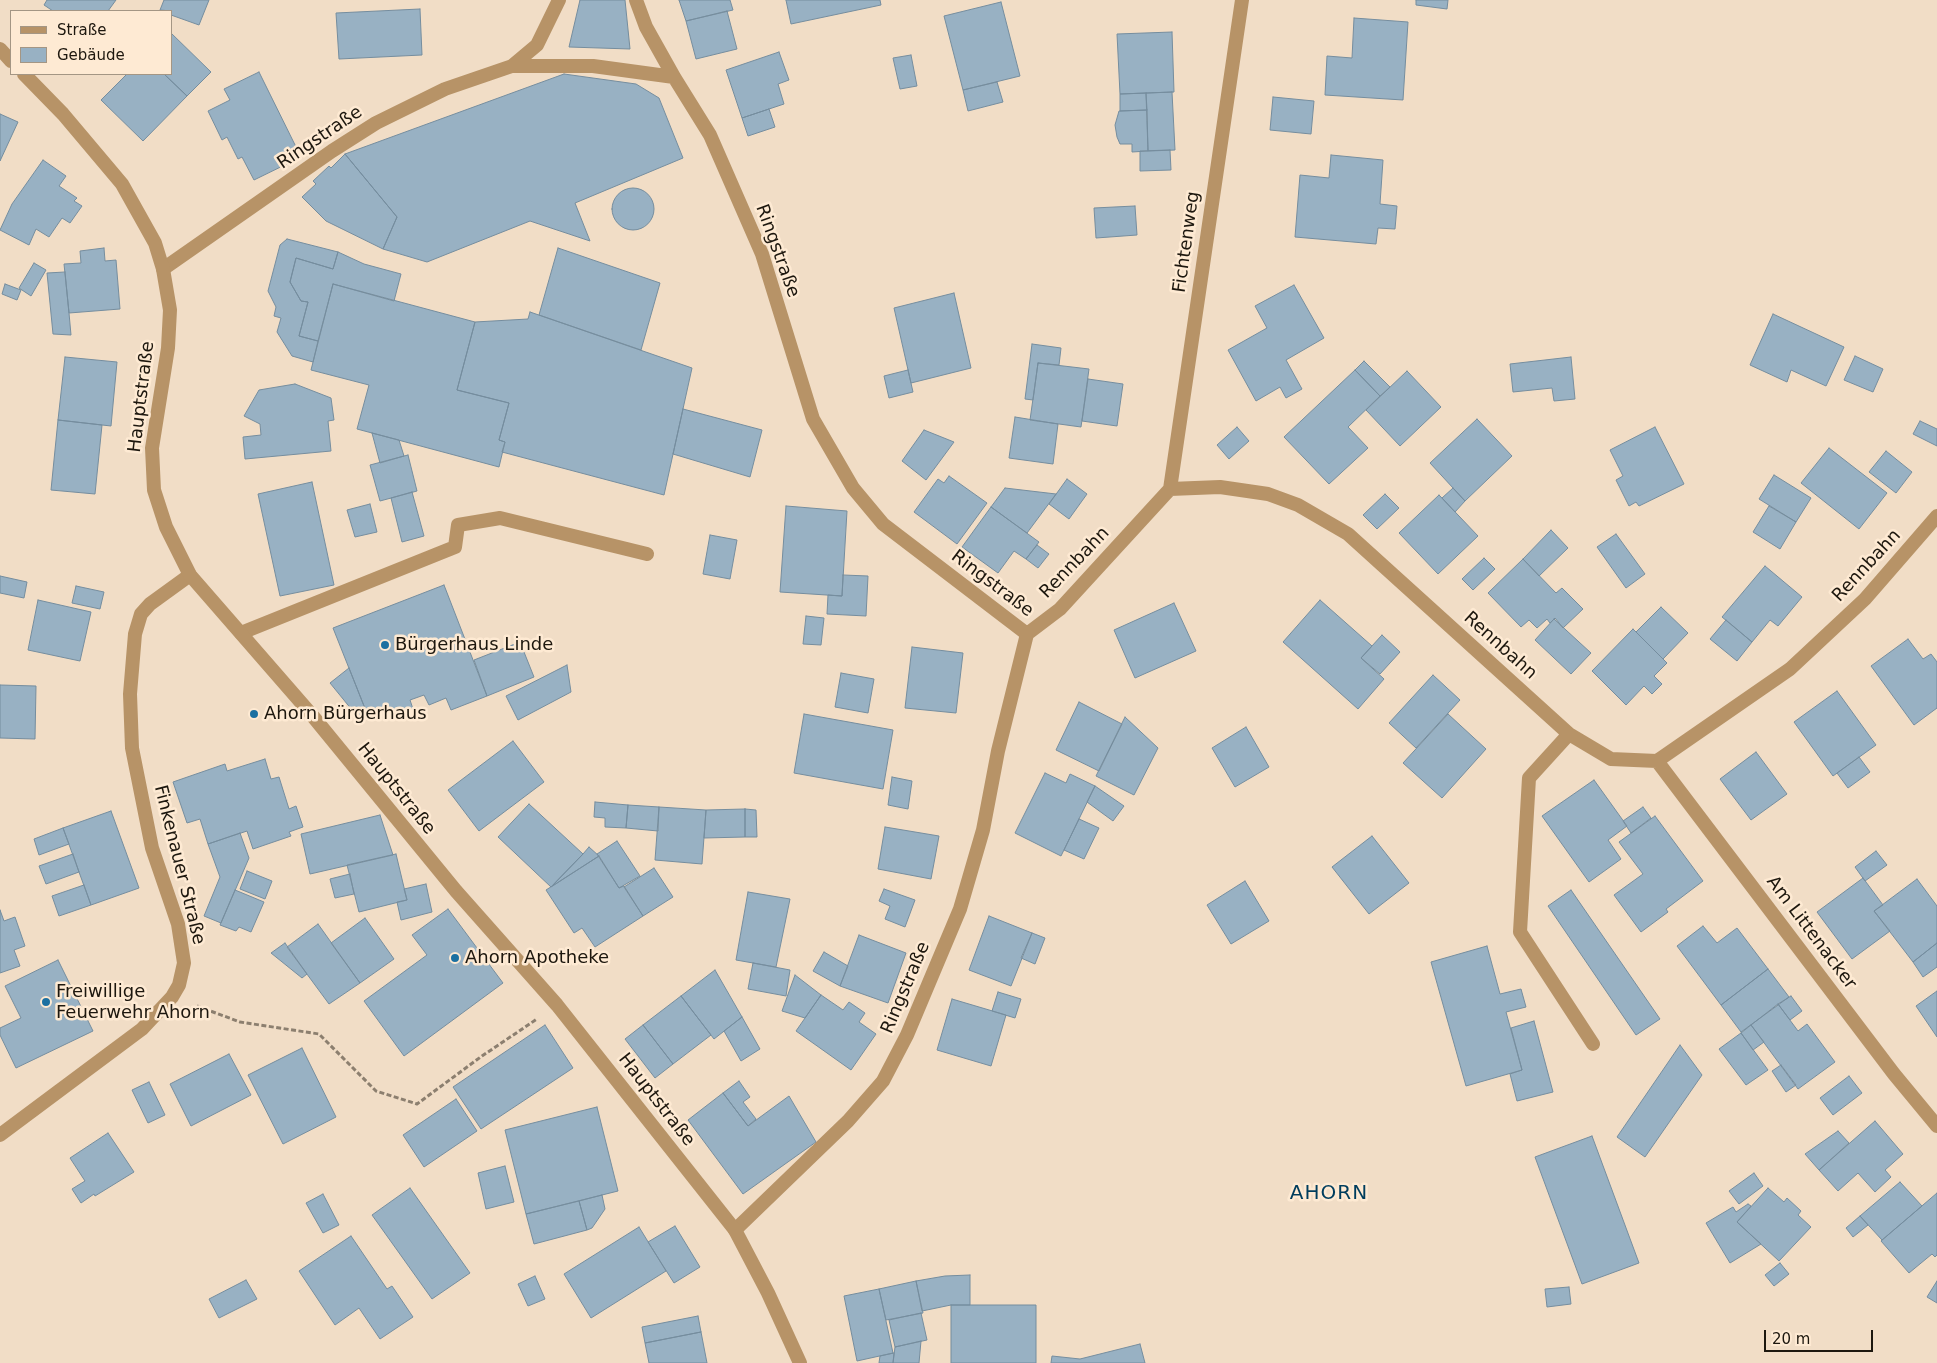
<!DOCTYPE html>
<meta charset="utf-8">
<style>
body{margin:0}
#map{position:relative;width:1937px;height:1363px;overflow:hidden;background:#f1ddc6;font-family:"DejaVu Sans",sans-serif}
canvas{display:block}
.legend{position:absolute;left:10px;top:10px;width:162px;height:65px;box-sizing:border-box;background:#feead3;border:1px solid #a49684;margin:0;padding:6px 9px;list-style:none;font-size:15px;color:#1d170e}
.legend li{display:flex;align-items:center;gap:10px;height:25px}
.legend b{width:25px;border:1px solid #a49684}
.scale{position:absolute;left:1764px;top:1330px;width:109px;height:22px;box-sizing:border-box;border:2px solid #1d170e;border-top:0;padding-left:6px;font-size:15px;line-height:18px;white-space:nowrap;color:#1d170e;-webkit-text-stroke:4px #feead3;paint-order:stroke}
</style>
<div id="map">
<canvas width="1937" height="1363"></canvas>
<ul class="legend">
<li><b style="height:6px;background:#b79367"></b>Straße</li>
<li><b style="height:14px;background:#98b1c3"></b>Gebäude</li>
</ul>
<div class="scale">20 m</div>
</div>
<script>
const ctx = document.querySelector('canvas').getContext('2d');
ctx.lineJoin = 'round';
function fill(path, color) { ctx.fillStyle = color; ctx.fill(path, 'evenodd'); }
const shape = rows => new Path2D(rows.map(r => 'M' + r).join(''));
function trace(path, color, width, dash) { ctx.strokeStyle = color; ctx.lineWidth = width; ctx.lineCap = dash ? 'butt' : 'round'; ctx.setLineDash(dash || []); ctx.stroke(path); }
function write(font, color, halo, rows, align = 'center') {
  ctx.font = font + ' "DejaVu Sans",sans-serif'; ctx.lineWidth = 5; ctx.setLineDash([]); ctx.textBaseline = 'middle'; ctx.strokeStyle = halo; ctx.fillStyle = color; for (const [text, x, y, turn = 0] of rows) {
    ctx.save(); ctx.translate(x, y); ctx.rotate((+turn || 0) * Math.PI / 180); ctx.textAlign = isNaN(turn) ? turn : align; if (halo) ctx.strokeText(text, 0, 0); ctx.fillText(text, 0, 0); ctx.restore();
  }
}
const building = shape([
 [47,0,116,0,108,11,53,11,44,5,47,0],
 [164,0,209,0,199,25,171,15,171,11,160,10,164,0],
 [580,0,625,0,630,49,569,47,580,0],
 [679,0,730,0,733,10,686,21,679,0],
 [786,0,880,0,881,5,791,24,786,0],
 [1416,0,1448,0,1447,9,1416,5,1416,0],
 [1001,2,1020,76,963,90,944,16,1001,2],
 [420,9,422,55,339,59,336,13,420,9],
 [727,11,737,49,696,59,686,21,727,11],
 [1354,18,1408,22,1403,100,1325,95,1327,56,1352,58,1354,18],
 [1172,32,1174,92,1120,94,1117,34,1172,32],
 [171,33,211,72,187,96,164,74,171,74,171,33],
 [779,52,789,80,778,84,784,104,742,118,726,70,779,52],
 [911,55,917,86,900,89,893,58,911,55],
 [259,72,301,157,254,180,242,157,238,159,227,137,222,140,208,111,230,100,224,89,259,72],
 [127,74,164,74,187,96,143,141,101,100,127,74],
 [564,74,636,84,659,98,683,158,575,203,590,241,530,221,427,262,383,249,397,217,345,154,564,74],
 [997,82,1003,102,968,111,963,90,997,82],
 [1172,92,1175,150,1148,151,1146,93,1172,92],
 [1146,93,1147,110,1120,111,1120,94,1146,93],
 [1273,97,1314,101,1311,134,1270,130,1273,97],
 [769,109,775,127,748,136,742,118,769,109],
 [1147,110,1148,151,1132,152,1132,144,1120,144,1117,137,1115,125,1119,111,1147,110],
 [0,114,18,122,0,161,0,114],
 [1170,150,1171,170,1140,171,1140,151,1170,150],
 [345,154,397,217,383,249,326,221,302,197,316,184,313,181,329,166,331,168,345,154],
 [1331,155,1383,160,1380,204,1397,206,1395,229,1378,228,1376,244,1295,237,1300,175,1329,178,1331,155],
 [43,160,66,176,59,186,77,198,74,201,82,206,70,223,62,218,49,237,36,229,29,245,0,230,12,204,43,160],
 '612 209a21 21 0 1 1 42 0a21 21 0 1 1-42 0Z',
 [1135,206,1137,235,1096,238,1094,208,1135,206],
 [287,239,338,252,333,269,296,258,290,282,301,301,308,302,299,336,318,341,313,362,292,356,277,332,281,318,274,316,276,307,268,291,280,245,287,239],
 [104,248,105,261,116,260,120,309,69,313,64,264,81,263,80,251,104,248],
 [558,248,660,283,641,350,539,315,558,248],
 [338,252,364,264,401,274,394,301,333,284,318,341,299,336,308,302,301,301,290,282,296,258,333,269,338,252],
 [34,263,46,270,31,296,19,288,34,263],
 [65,272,69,313,71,335,53,334,47,273,65,272],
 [5,284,21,290,17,300,2,294,5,284],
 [333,284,475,322,457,390,509,403,499,440,505,442,499,467,357,429,369,385,311,370,333,284],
 [1294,285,1324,338,1286,360,1302,389,1286,398,1280,387,1256,401,1228,350,1267,328,1255,306,1294,285],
 [954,293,971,368,911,383,894,308,954,293],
 [530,312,692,368,664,495,502,452,505,442,499,440,509,403,457,390,475,322,528,319,530,312],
 [1773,314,1844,347,1826,386,1791,370,1787,382,1750,365,1773,314],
 [1032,344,1061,348,1059,365,1038,363,1033,400,1025,399,1032,344],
 [1855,356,1883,369,1873,392,1844,380,1855,356],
 [65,357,117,362,111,426,58,420,65,357],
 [1571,357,1575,399,1554,401,1552,388,1513,392,1510,364,1571,357],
 [1364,361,1390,387,1380,396,1355,370,1364,361],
 [1038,363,1089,369,1081,427,1030,420,1038,363],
 [908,370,913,392,889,398,884,376,908,370],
 [1355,370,1380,396,1348,427,1368,448,1329,484,1284,437,1355,370],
 [1407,371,1441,407,1400,446,1366,410,1407,371],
 [1088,379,1123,384,1117,426,1082,421,1088,379],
 [295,384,331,398,334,420,328,421,331,451,245,459,243,437,261,435,260,424,244,416,259,390,295,384],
 [683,409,762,430,750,477,673,454,683,409],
 [1015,417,1058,424,1053,464,1009,458,1015,417],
 [1477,419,1512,456,1465,501,1430,463,1477,419],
 [58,420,102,425,95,494,51,490,58,420],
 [1920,421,1937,429,1937,446,1913,434,1920,421],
 [1237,427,1249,441,1229,459,1217,445,1237,427],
 [1655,427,1684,484,1639,506,1636,502,1629,506,1616,480,1623,476,1610,450,1655,427],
 [924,430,954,442,926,480,902,461,924,430],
 [372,433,399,440,404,456,380,463,372,433],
 [1829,448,1887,493,1859,529,1801,483,1829,448],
 [1886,451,1912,472,1896,493,1869,472,1886,451],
 [408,455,417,491,380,501,370,465,408,455],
 [1774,475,1811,498,1796,522,1759,499,1774,475],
 [949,476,987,503,957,544,914,512,938,479,944,483,949,476],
 [1067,479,1087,494,1069,519,1049,504,1067,479],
 [312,482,334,585,280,596,258,494,312,482],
 [1005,488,1056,494,1027,533,991,507,1005,488],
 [1453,488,1465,501,1455,512,1442,498,1453,488],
 [412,492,424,536,402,542,391,498,412,492],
 [1385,494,1399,508,1377,529,1363,515,1385,494],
 [1439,495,1478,536,1438,574,1399,533,1439,495],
 [370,504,377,532,355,537,347,510,370,504],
 [786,506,847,511,842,596,780,592,786,506],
 [1769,506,1796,522,1780,549,1753,532,1769,506],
 [991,507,1039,542,1026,559,1014,551,998,573,962,547,991,507],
 [1551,530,1568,548,1539,576,1523,559,1551,530],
 [1616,534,1645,574,1626,588,1597,547,1616,534],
 [710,535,737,540,730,579,703,574,710,535],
 [1037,545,1049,554,1038,568,1026,559,1037,545],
 [1484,558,1495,569,1473,590,1462,579,1484,558],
 [1523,559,1556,593,1562,588,1583,609,1563,628,1555,618,1550,623,1547,619,1537,628,1529,620,1521,627,1488,593,1523,559],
 [1765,566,1802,597,1778,626,1770,620,1752,642,1722,617,1765,566],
 [843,575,868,576,866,616,827,614,828,595,842,596,843,575],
 [0,576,27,582,24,598,0,593,0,576],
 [444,585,487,696,451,710,446,698,429,705,424,695,410,700,413,709,393,716,390,708,368,716,333,628,444,585],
 [76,586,104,592,100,609,72,603,76,586],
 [38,600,91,612,80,661,28,650,38,600],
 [1320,600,1372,646,1361,658,1384,679,1358,709,1283,642,1320,600],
 [1174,603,1196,651,1135,678,1114,630,1174,603],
 [1661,607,1688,633,1663,659,1636,632,1661,607],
 [806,616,824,618,821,645,803,644,806,616],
 [1554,619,1591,653,1571,674,1535,640,1554,619],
 [1726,620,1752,642,1737,661,1710,639,1726,620],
 [1633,629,1667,663,1654,676,1662,684,1652,694,1644,686,1626,705,1592,671,1633,629],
 [1382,635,1400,652,1380,674,1361,658,1382,635],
 [1908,639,1923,659,1931,654,1937,662,1937,708,1914,725,1871,666,1908,639],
 [520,642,534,677,487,696,474,660,520,642],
 [912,647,963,653,956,713,905,708,912,647],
 [567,665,571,692,518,720,506,696,567,665],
 [349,668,368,716,361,721,330,683,349,668],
 [841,673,874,679,868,713,835,707,841,673],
 [1433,675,1460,700,1416,748,1389,723,1433,675],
 [0,685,36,686,35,739,0,738,0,685],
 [1837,691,1876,745,1833,776,1794,722,1837,691],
 [1079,702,1122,724,1099,771,1056,750,1079,702],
 [804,714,893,730,883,789,794,773,804,714],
 [1448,714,1486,749,1442,798,1403,763,1448,714],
 [1125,717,1158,748,1134,795,1096,776,1125,717],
 [1246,727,1269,767,1235,787,1212,748,1246,727],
 [513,741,544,782,479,831,448,790,513,741],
 [1756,752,1787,794,1751,820,1720,779,1756,752],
 [1859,757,1870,772,1848,788,1837,773,1859,757],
 [265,759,271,779,279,777,289,809,296,806,303,827,289,832,291,836,253,849,247,831,208,844,200,819,187,823,173,782,225,764,227,771,265,759],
 [1045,773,1066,783,1070,774,1095,786,1061,856,1015,833,1045,773],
 [892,777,912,781,908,809,888,805,892,777],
 [1594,780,1627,826,1608,840,1621,859,1589,882,1542,816,1594,780],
 [1095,786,1124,806,1113,821,1087,802,1095,786],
 [595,802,628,805,626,828,605,827,605,818,594,817,595,802],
 [529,804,583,854,551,887,498,837,529,804],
 [628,805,659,807,658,831,626,828,628,805],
 [659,807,706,810,702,864,655,860,659,807],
 [1643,807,1651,818,1631,833,1623,821,1643,807],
 [745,809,756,810,757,837,745,837,745,809],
 [745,809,745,837,704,838,706,810,745,809],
 [111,811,139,888,91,905,63,828,111,811],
 [380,815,393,855,310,874,301,834,380,815],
 [1655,816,1703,881,1666,909,1668,912,1641,932,1614,895,1643,874,1619,842,1655,816],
 [1079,819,1099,828,1084,859,1064,850,1079,819],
 [885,827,939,836,931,879,878,869,885,827],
 [63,828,69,844,39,855,34,839,63,828],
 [240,833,249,858,221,923,204,916,220,877,208,844,240,833],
 [1372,836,1409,883,1369,914,1332,867,1372,836],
 [617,841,640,876,619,888,597,854,617,841],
 [589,847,599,856,551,887,583,854,589,847],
 [1876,851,1887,865,1865,881,1855,867,1876,851],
 [73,854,79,872,46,884,39,866,73,854],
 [396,854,407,900,359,912,347,865,396,854],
 [599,856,619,888,624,886,643,916,595,947,582,928,574,933,546,890,599,856],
 [654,868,673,897,643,916,624,887,654,868],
 [247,871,272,881,265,899,240,889,247,871],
 [350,874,354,894,335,898,330,879,350,874],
 [1863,878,1883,905,1874,911,1890,931,1852,959,1817,912,1863,878],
 [1917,879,1937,906,1937,943,1913,962,1874,911,1917,879],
 [1245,881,1269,921,1231,944,1207,905,1245,881],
 [426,884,432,912,401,920,397,902,407,900,404,889,426,884],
 [84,885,91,905,59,916,52,896,84,885],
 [884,889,915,900,905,927,885,919,890,906,879,901,884,889],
 [235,890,264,902,251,932,239,927,236,931,220,925,235,890],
 [1571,890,1660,1019,1636,1035,1548,906,1571,890],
 [748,892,790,899,776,967,736,960,748,892],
 [448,909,503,983,404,1056,364,1001,427,955,412,935,448,909],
 [0,910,4,921,15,917,25,946,14,950,20,966,0,973,0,910],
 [989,916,1032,933,1011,986,969,970,989,916],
 [365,918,394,959,360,983,331,943,365,918],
 [318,924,360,983,329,1004,287,947,318,924],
 [1703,926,1717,943,1737,928,1768,969,1721,1005,1677,946,1703,926],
 [1032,933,1045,938,1035,964,1021,958,1032,933],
 [859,935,906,953,888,1003,840,986,859,935],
 [285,943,307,974,302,978,271,953,285,943],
 [1937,943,1937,967,1923,977,1913,962,1937,943],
 [1487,946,1500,994,1521,989,1526,1007,1506,1012,1522,1070,1466,1086,1431,962,1487,946],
 [824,952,848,966,840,986,813,971,824,952],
 [58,960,93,1031,16,1068,0,1035,0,1028,21,1018,5,986,58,960],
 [753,963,790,970,786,996,748,989,753,963],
 [1768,969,1789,997,1741,1032,1721,1005,1768,969],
 [715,970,742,1017,714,1039,681,996,715,970],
 [795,975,821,995,805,1018,782,1011,795,975],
 [1937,991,1937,1037,1916,1006,1937,991],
 [998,992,1021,999,1015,1018,992,1011,998,992],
 [821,995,843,1010,849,1002,865,1013,859,1022,876,1034,851,1070,796,1031,821,995],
 [681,996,711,1035,673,1064,643,1025,681,996],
 [1791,996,1802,1011,1790,1020,1778,1004,1791,996],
 [952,999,1006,1015,991,1066,937,1050,952,999],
 [1778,1004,1798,1031,1807,1024,1835,1062,1798,1089,1751,1025,1778,1004],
 [742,1017,760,1049,741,1061,724,1031,742,1017],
 [1534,1021,1553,1092,1517,1101,1510,1074,1522,1070,1511,1028,1534,1021],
 [545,1025,573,1068,481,1129,453,1087,545,1025],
 [643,1025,673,1064,655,1078,625,1039,643,1025],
 [1751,1025,1764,1042,1753,1050,1741,1033,1751,1025],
 [1741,1033,1768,1070,1746,1085,1719,1049,1741,1033],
 [1680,1045,1702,1075,1645,1157,1617,1137,1680,1045],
 [302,1048,336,1117,283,1144,248,1075,302,1048],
 [229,1054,251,1095,191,1126,170,1084,229,1054],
 [1781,1065,1796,1085,1786,1092,1772,1071,1781,1065],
 [1849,1076,1862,1093,1833,1115,1820,1098,1849,1076],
 [739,1081,750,1097,743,1102,756,1119,748,1126,723,1093,739,1081],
 [149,1082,165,1115,148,1123,132,1090,149,1082],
 [723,1093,748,1126,789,1096,816,1142,743,1194,688,1120,723,1093],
 [456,1099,477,1131,424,1167,403,1135,456,1099],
 [597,1107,618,1191,526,1214,505,1130,597,1107],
 [1875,1121,1903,1154,1885,1170,1891,1177,1875,1192,1858,1173,1838,1191,1819,1170,1875,1121],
 [1838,1131,1849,1143,1819,1170,1805,1154,1838,1131],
 [108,1133,134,1172,95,1196,94,1194,81,1203,72,1189,85,1181,70,1158,108,1133],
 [1592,1136,1639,1263,1582,1284,1535,1157,1592,1136],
 [505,1166,514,1202,486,1209,478,1173,505,1166],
 [1754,1173,1763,1186,1739,1204,1729,1191,1754,1173],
 [1900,1182,1922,1206,1882,1240,1860,1216,1900,1182],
 [410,1188,470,1273,432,1299,372,1215,410,1188],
 [1768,1188,1784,1202,1787,1198,1801,1211,1798,1215,1811,1227,1779,1261,1737,1222,1768,1188],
 [1937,1193,1937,1255,1935,1257,1932,1254,1909,1273,1881,1241,1937,1193],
 [323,1194,339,1225,323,1233,306,1203,323,1194],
 [602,1195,605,1209,592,1228,587,1230,579,1201,602,1195],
 [579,1201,587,1230,534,1244,526,1214,579,1201],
 [1748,1204,1751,1206,1737,1222,1761,1244,1730,1263,1706,1223,1733,1207,1736,1212,1748,1204],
 [1860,1216,1868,1225,1853,1237,1846,1228,1860,1216],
 [675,1226,700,1267,674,1283,648,1242,675,1226],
 [639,1227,666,1271,591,1318,564,1274,639,1227],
 [351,1236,387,1289,392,1286,413,1317,380,1339,359,1308,335,1325,299,1271,351,1236],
 [1780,1263,1789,1274,1774,1286,1765,1275,1780,1263],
 [970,1275,970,1305,951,1305,922,1311,916,1281,945,1276,970,1275],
 [535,1276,545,1299,528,1306,518,1284,535,1276],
 [246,1280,257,1299,219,1318,209,1299,246,1280],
 [916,1281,923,1313,886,1320,879,1289,916,1281],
 [1937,1281,1937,1303,1927,1297,1937,1281],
 [1569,1287,1571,1304,1547,1307,1545,1289,1569,1287],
 [879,1289,893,1353,857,1361,844,1296,879,1289],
 [951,1305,1036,1305,1036,1363,951,1363,951,1305],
 [921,1313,927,1340,895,1347,889,1320,921,1313],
 [698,1316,701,1332,645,1343,642,1327,698,1316],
 [701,1332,707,1363,649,1363,645,1343,701,1332],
 [921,1341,919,1363,893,1363,895,1347,921,1341],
 [1140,1344,1145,1363,1051,1363,1052,1356,1080,1359,1140,1344],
 [894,1353,893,1363,879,1363,880,1356,894,1353]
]);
fill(building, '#98b1c3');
trace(building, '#758d9e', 1);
trace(shape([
 [197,1006,240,1022,319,1034,376,1091,417,1104,482,1056,537,1019]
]), '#8c7f6f', 3, [5, 2.5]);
trace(shape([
 [241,633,455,547,458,525,500,518,647,554]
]), '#b79367', 14);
trace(shape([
 [636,0,646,27,674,77],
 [512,66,537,45,559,0],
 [163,269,332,151,376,123,445,89,512,66,593,66,674,77,710,135,762,254,813,419,853,488,883,524,1027,634,998,751,983,830,960,909,907,1035,883,1081,848,1121,735,1230],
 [1170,489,1242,0],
 [1027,634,1060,609,1170,489,1220,487,1268,494,1298,505,1348,534,1569,734,1611,759,1657,761,1790,669,1865,599,1937,516],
 [1569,734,1529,778,1520,932,1593,1044],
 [1657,761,1894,1074,1937,1126],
 [0,1135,142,1029,172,997,179,985,184,963,178,924,152,848,132,748,130,694,135,634,141,614,150,604,190,575]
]), '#b79367', 14);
trace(shape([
 [0,49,11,61],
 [24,74,63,114,122,184,155,243,163,269,170,310,168,348,152,448,154,490,166,527,190,575,311,714,456,891,557,1005,735,1230,768,1293,800,1363]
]), '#b79367', 14);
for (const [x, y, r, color] of [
 [385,645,5,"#1c70a1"],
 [254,714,5,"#1c70a1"],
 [455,958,5,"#1c70a1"],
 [46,1002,5,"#1c70a1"]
]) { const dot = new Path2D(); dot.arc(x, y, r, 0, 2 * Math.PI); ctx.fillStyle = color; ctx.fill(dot); trace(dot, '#feead3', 2); }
write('18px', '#1d170e', '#feead3', [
 ["Ringstraße",320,138,-34],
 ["Fichtenweg",1187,242,-82],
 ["Ringstraße",777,251,70],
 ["Hauptstraße",142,397,-83],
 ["Rennbahn",1075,563,-46],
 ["Rennbahn",1867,566,-47],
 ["Ringstraße",992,584,37],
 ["Rennbahn",1500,646,42],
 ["Hauptstraße",396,789,51],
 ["Finkenauer Straße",179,865,76],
 ["Am Littenacker",1811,933,53],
 ["Ringstraße",906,988,-67],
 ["Hauptstraße",656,1100,52]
]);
write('18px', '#1d170e', '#feead3', [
 ["Bürgerhaus Linde",395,645],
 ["Ahorn Bürgerhaus",264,714],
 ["Ahorn Apotheke",465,958],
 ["Freiwillige",56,992],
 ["Feuerwehr Ahorn",56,1013]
], 'left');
ctx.letterSpacing = '1px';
write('20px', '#003d5d', '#feead3', [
 ["AHORN",1329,1194]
]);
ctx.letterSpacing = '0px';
</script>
